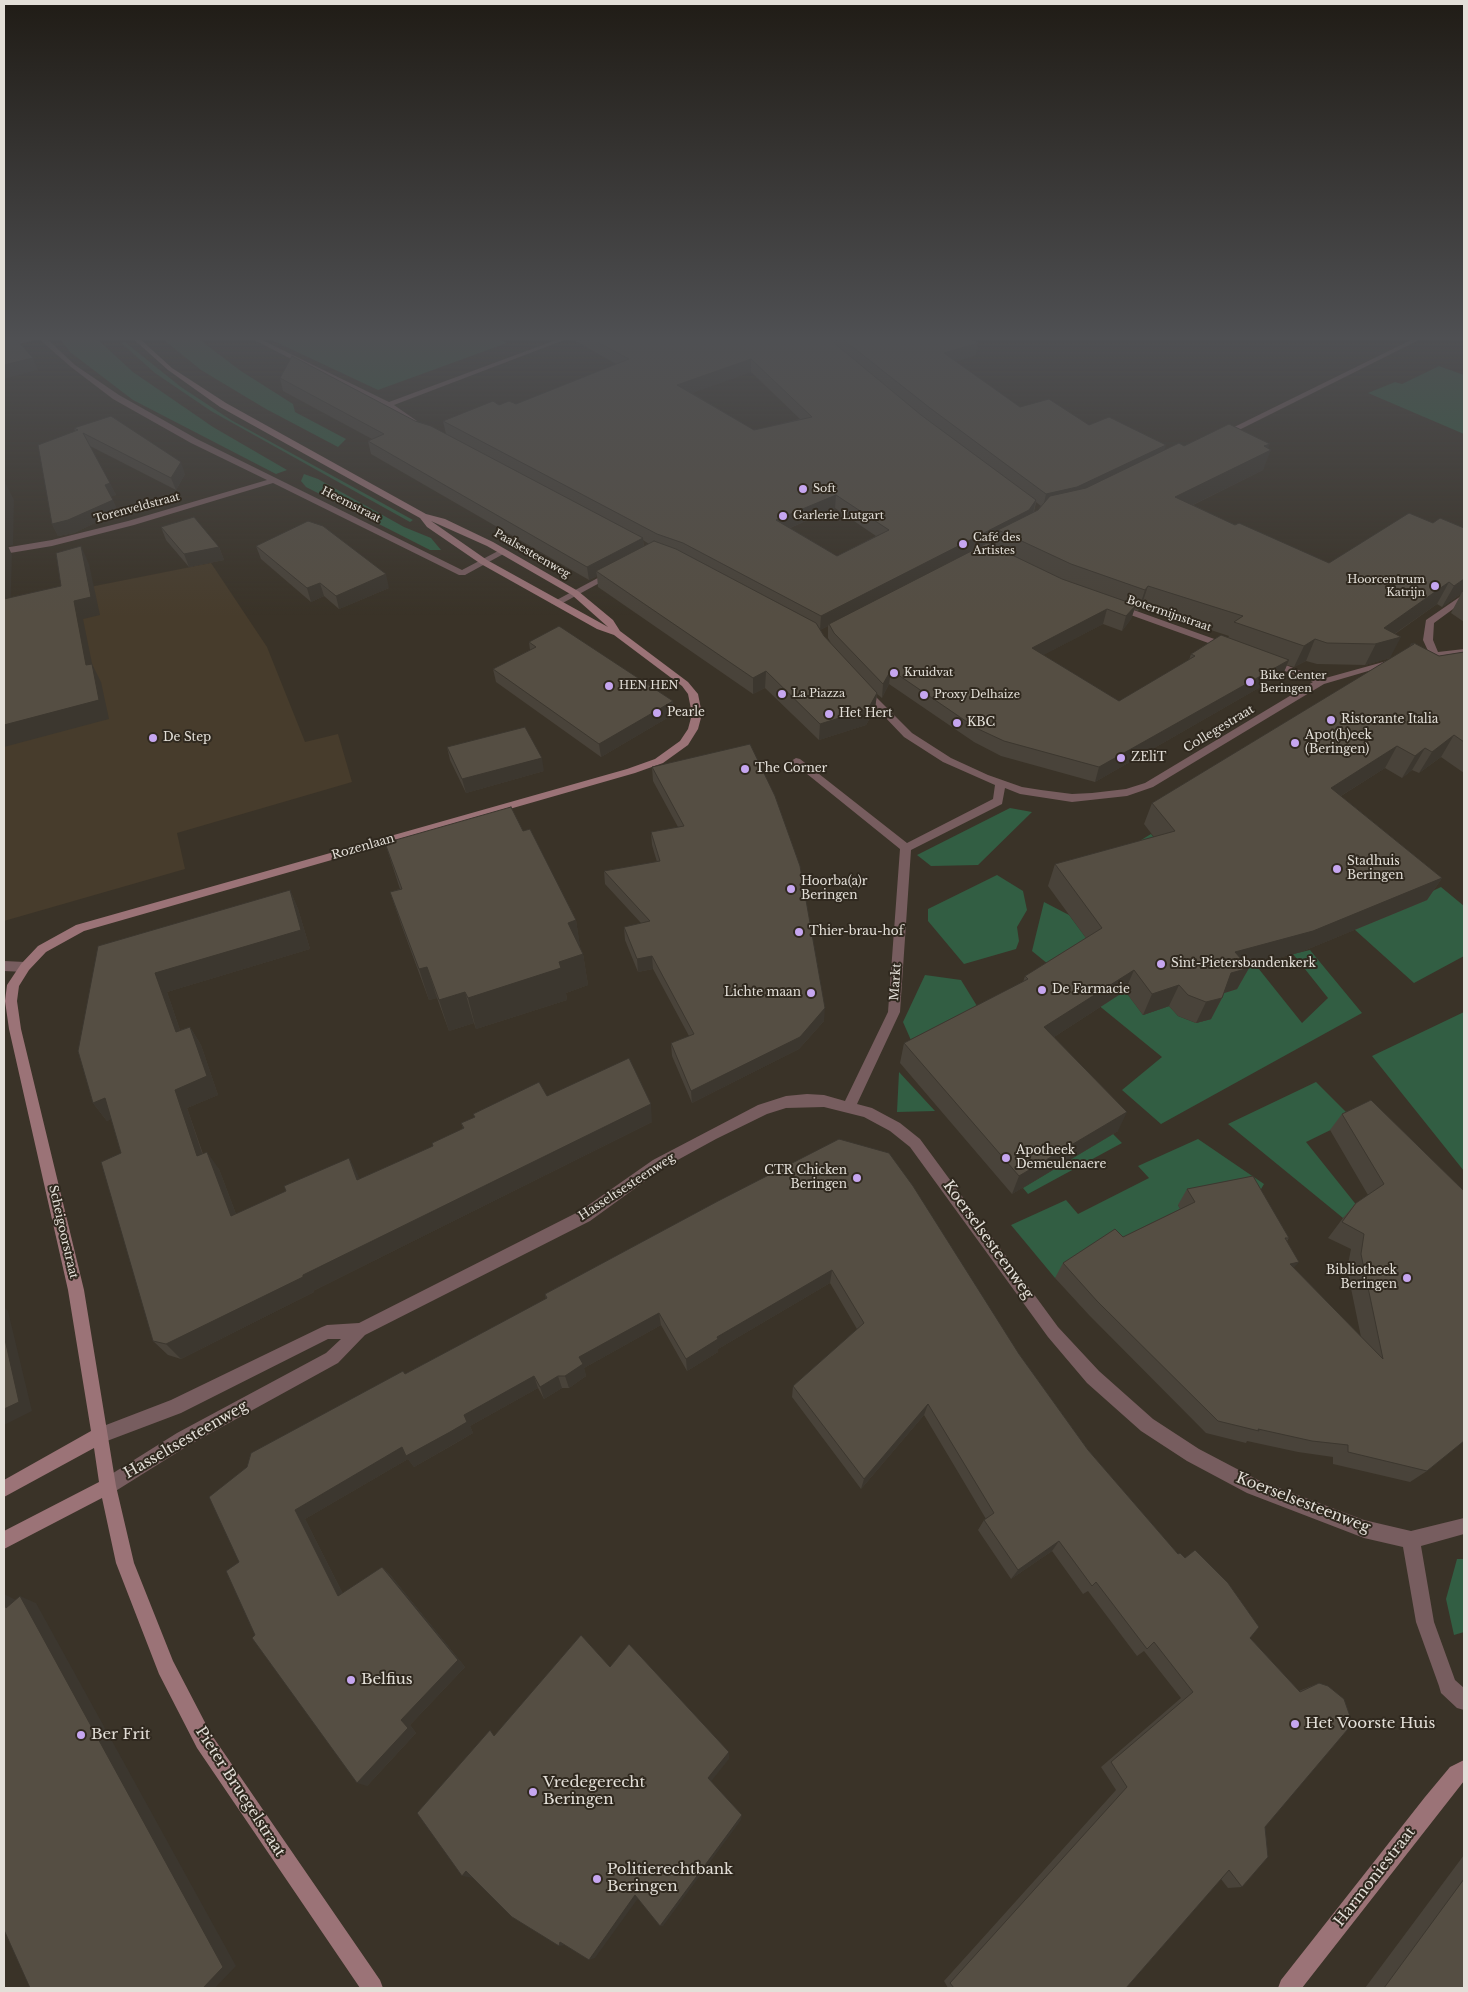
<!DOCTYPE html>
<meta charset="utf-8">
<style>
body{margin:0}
#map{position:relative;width:1468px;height:1992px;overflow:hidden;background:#3a3328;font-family:"Libre Baskerville",serif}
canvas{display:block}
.frame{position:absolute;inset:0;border:5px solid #e3dfd8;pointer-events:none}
</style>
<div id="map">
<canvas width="1468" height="1992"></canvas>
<div class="frame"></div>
</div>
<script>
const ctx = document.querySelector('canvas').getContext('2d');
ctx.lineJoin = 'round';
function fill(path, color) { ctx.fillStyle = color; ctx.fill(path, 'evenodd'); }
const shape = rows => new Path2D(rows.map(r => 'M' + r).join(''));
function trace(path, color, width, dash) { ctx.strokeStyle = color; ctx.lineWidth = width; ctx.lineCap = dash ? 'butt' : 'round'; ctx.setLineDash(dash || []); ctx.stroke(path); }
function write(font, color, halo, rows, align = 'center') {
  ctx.font = font + ' "Libre Baskerville",serif'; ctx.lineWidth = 4; ctx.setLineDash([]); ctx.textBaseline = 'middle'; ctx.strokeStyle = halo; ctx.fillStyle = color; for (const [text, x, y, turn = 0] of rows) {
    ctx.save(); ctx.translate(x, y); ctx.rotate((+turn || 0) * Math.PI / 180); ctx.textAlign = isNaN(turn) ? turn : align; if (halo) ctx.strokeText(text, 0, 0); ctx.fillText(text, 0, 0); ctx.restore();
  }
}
fill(shape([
 [211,563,267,647,305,742,338,734,352,782,177,833,185,869,4,921,4,604]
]), '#473c2c');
fill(shape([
 [58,337,95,337,133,372,213,427,287,470,276,474,133,400,70,352],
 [160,337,196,337,241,371,293,404,295,412,346,439,338,447,266,409,201,370],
 [265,337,494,337,507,343,378,390],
 [125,342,181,387,231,420,413,520,410,522,211,411,155,373,121,343],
 [1439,366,1464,375,1464,434,1368,393,1395,382,1402,384],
 [304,474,318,479,404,527,431,538,441,550,430,550,306,487,301,481],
 [1010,808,1032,812,978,865,931,866,917,855],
 [1151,834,1302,1023,1328,998,1293,954,1310,950,1362,1013,1161,1124,1122,1090,1162,1057,1032,951,1044,902,1069,915,1143,1015,1169,1006,1178,1016,1196,1023,1211,1019,1209,997,1237,988,1115,856],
 [997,875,1023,891,1027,910,1017,927,1019,941,1016,949,964,964,928,921,928,909],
 [1441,887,1464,906,1464,956,1414,983,1354,929],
 [925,975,961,980,985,1019,917,1054,903,1022],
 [1464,1012,1464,1171,1372,1056],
 [899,1072,935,1111,897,1112],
 [1316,1082,1353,1119,1306,1142,1358,1207,1343,1218,1228,1124],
 [1113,1134,1122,1143,1028,1194,1023,1188],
 [1198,1139,1264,1184,1251,1206,1178,1205,1187,1221,1107,1245,1055,1278,1011,1225,1066,1200,1078,1214,1149,1178,1138,1166],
 [1457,1559,1464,1559,1464,1632,1454,1635,1446,1599]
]), '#325e43');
fill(shape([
 [32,337,45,337,75,365,119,395,197,439,462,570,500,550,507,552,465,575,459,575,273,483,134,525,52,546,4,554,4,548,52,540,128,521,267,480,191,443,113,399,71,367,39,339,4,348,4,344,32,337],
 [248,337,256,337,389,402,564,337,572,337,394,405,417,421,417,425,414,425,386,407,248,337],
 [1417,337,1425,337,1225,437,1218,435,1417,337],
 [609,572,616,574,559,605,551,603,609,572],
 [1464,594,1464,601,1434,623,1433,640,1438,652,1464,649,1464,655,1418,659,1418,655,1429,653,1423,640,1426,620,1464,594],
 [1117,604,1231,645,1233,647,1231,649,1225,649,1114,609,1112,607,1117,604],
 [1270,659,1322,679,1394,659,1399,662,1324,684,1153,787,1127,796,1072,802,1020,794,1005,788,1002,804,911,850,900,1012,857,1104,872,1108,900,1123,920,1139,1058,1327,1099,1371,1153,1419,1199,1449,1258,1480,1364,1520,1411,1531,1464,1518,1464,1534,1421,1546,1434,1622,1455,1680,1464,1688,1464,1710,1457,1708,1441,1693,1439,1686,1416,1622,1403,1547,1364,1538,1247,1493,1187,1461,1141,1431,1087,1383,1048,1337,910,1147,890,1131,864,1117,824,1107,786,1108,767,1114,716,1139,663,1168,590,1221,365,1335,338,1363,189,1445,114,1492,108,1494,102,1492,100,1486,102,1480,177,1433,326,1353,341,1339,328,1339,181,1413,99,1444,93,1442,91,1436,93,1430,171,1400,322,1327,327,1325,359,1323,580,1211,653,1160,758,1105,786,1096,807,1094,824,1095,845,1101,888,1012,900,849,791,761,796,758,800,759,907,843,993,799,995,785,943,762,904,737,861,692,861,688,867,688,912,733,951,758,988,775,1022,787,1041,790,1072,794,1092,793,1126,789,1145,783,1313,682,1267,664,1265,662,1270,659],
 [4,961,25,962,31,967,25,972,4,971,4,961]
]), '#775d5f');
fill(shape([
 [131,337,138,337,172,368,226,403,426,514,445,519,493,542,578,591,613,620,620,631,688,682,698,694,702,714,698,729,688,745,663,763,635,773,84,931,46,952,29,970,19,986,17,1001,21,1029,84,1290,116,1486,134,1563,173,1661,211,1734,380,1980,383,1988,360,1988,197,1748,159,1674,116,1563,102,1498,4,1549,4,1531,99,1482,94,1448,4,1497,4,1480,91,1431,68,1290,9,1029,5,1001,7,985,21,964,38,946,76,925,627,769,655,759,680,741,688,729,692,714,688,694,682,686,614,635,597,629,481,564,427,527,420,518,220,407,168,370,131,337],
 [431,521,487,546,572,595,608,627,487,560,431,521],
 [1464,1760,1464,1781,1302,1988,1278,1988,1281,1980,1425,1797,1450,1767,1464,1760]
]), '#9b7377');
fill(shape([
 [571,337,967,337,976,355,956,362,1020,407,1089,425,1164,450,1184,446,1268,449,1263,470,1193,505,1235,525,1329,563,1433,523,1464,528,1464,622,1451,613,1461,594,1442,607,1437,604,1395,634,1390,658,1365,665,1317,664,1306,661,1294,667,1287,665,1283,674,1095,782,1001,756,974,742,889,684,882,698,877,694,875,709,866,725,819,740,765,688,753,694,598,587,597,576,589,580,371,454,368,441,372,439,283,391,280,378,415,421,446,434,443,421,499,405,516,404,616,364,572,339],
 [751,372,800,419,754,430,692,393],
 [1036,502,1041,506,1038,510,1034,512],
 [835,508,876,536,837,556,790,528],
 [997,539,995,547,987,543],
 [643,540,649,544,644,547],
 [1141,607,1229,636,1228,638,1191,654,1189,660,1119,701,1043,655,1103,624,1122,631,1131,619,1134,610,1138,611],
 [828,626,828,638,831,643,824,636,820,630],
 [74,428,185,474,176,490,90,446,116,495,111,496,118,512,74,533,58,536,52,524,75,431],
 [161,527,219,547,224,560,189,567,166,540],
 [256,546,389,588,339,609,324,596,311,602,261,559],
 [529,642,673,701,674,714,601,757,496,682,493,669,530,650],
 [1414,643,1439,656,1464,652,1464,773,1441,757,1419,773,1412,770,1402,778,1385,768,1341,796,1442,878,1427,900,1301,952,1247,966,1249,968,1237,989,1224,993,1222,998,1211,1019,1196,1023,1178,1016,1169,1006,1143,1015,1125,991,1054,1037,1118,1131,1012,1194,900,1063,904,1043,1023,982,1025,976,1086,938,1048,886,1055,864,1154,837,1144,824,1152,803,1409,648,1411,644],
 [447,747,544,771,466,793,450,760],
 [652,767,824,1021,799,1049,692,1103,672,1056,671,1043,689,1036,653,969,638,972,625,940,624,927,641,923,605,884,604,871,657,862,652,845,651,832,678,827,653,781],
 [523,831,576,920,580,947,583,954,588,985,566,993,567,1000,476,1029,474,1023,449,1031,437,998,429,1000,401,924,390,892,400,889,385,843],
 [290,890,298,909,310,949,167,992,180,1030,190,1027,201,1045,218,1095,187,1108,203,1154,219,1169,236,1214,286,1191,349,1158,359,1179,433,1146,463,1128,461,1123,475,1117,473,1114,547,1096,652,1122,313,1291,314,1292,181,1359,168,1355,153,1341,121,1153,111,1119,107,1121,93,1103,78,1051],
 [1371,1100,1427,1471,1410,1482,1333,1464,1333,1457,1298,1452,1247,1441,1246,1443,1206,1433,1089,1315,1055,1278,1063,1263,1123,1237,1180,1209,1178,1205,1187,1189,1289,1238,1287,1241,1294,1268,1361,1337,1347,1269,1351,1249,1328,1238,1343,1218,1356,1203,1368,1195,1330,1130,1342,1114],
 [718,1201,1019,1354,1088,1450,1250,1638,1299,1691,1319,1683,1242,1887,1228,1888,1221,1879,1126,1988,948,1988,944,1981,1116,1790,1101,1767,1181,1698,1144,1651,1137,1656,1088,1591,1083,1594,1052,1551,1011,1579,978,1530,984,1520,986,1519,924,1415,861,1489,792,1397,793,1386,857,1329,830,1283,718,1349,718,1352,687,1371,661,1325,584,1368,586,1376,569,1388,562,1388,544,1399,538,1388,470,1426,473,1433,456,1443,414,1467,408,1459,305,1519,343,1594,382,1567,391,1576,465,1667,410,1725,416,1733,367,1786,255,1635,239,1562,405,1374,546,1299,545,1294],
 [1464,1855,1464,1988,1365,1988]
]), '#49433a');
fill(shape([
 [978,343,976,355,943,366,944,353],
 [33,358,38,370,4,379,4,365],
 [751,359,751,372,678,398,677,385],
 [1270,444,1267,451,1271,450,1263,470,1168,517,1175,497,1264,446],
 [1166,445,1162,458,1043,508,1046,494],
 [181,462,185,474,176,490,171,478],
 [5,482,14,500,13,545,8,546,12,555,10,618,4,607,4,520],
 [110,483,116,495,110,497,105,485],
 [836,495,835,508,776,534,776,520],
 [113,500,118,512,74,533,58,536,52,524],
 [1036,500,1033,513,998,530,997,539,829,625,829,624,828,626,820,630,821,616],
 [643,538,644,552,596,571,597,576,589,580,587,567],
 [81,546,89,564,100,615,83,619,96,683,86,665,74,601],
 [219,547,224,560,189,567,184,554],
 [386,574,389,588,339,609,336,596],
 [1464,579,1464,592,1462,592,1461,594,1442,607,1454,586],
 [1449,582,1437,604,1384,641,1401,637,1390,658,1365,665,1384,628],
 [320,583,324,596,311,602,307,588],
 [1148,586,1141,607,1138,611,1145,590],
 [1136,605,1131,619,1122,631,1126,616],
 [1107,609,1103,624,1028,663,1032,648],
 [1315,639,1306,661,1294,667,1304,646],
 [1289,660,1283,674,1095,782,1099,767],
 [92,664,101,682,109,719,4,747,4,725],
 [891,670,889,684,882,698,883,684],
 [766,671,765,688,753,694,753,678],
 [877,693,875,709,866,725,819,740,820,724],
 [673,701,674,714,601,757,599,744],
 [1454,735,1441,757,1419,773,1432,752],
 [1397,746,1385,768,1320,809,1331,788],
 [1425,748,1412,770,1402,778,1415,756],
 [542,758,544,771,466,793,462,779],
 [1442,878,1427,900,1301,952,1224,972,1235,952],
 [290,890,298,909,310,949,167,992,187,1051,176,1032,155,973],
 [576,920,581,952,568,923],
 [583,954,588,985,566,993,567,1000,476,1029,468,998,559,962],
 [652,956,653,969,638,972,637,959],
 [427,967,437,998,429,1000,419,969],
 [1249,968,1237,989,1221,994,1231,973],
 [1134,970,1125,991,1037,1048,1044,1027],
 [1179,985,1169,1006,1143,1015,1152,994],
 [465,992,474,1023,449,1031,439,1000],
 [1222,998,1211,1019,1196,1023,1206,1002],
 [825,1008,824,1021,799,1049,692,1103,691,1091],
 [190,1027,201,1045,218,1095,187,1108,209,1174,197,1156,175,1090],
 [105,1098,119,1116,107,1121,93,1103],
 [651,1104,652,1122,313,1291,314,1292,181,1359,166,1344,303,1275],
 [1127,1112,1118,1131,1012,1194,1019,1176],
 [207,1152,219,1169,243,1233,231,1216],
 [349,1158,358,1175,365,1197,357,1180],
 [1299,1262,1287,1276,1290,1264],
 [832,1270,830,1283,718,1349,718,1352,687,1371,686,1359,717,1337],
 [4,1307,8,1311,32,1411,4,1425],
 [659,1313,661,1325,584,1368,586,1376,569,1388,565,1376,579,1357],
 [534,1376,538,1388,470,1426,473,1433,414,1467,408,1459,305,1519,348,1604,338,1596,295,1510,402,1447,464,1415],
 [558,1376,562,1388,544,1399,540,1387],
 [928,1404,924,1415,861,1489,864,1479],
 [1059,1541,1052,1551,1011,1579,1018,1570],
 [382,1567,391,1576,465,1667,410,1725,416,1733,367,1786,357,1783,401,1720],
 [4,1594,18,1601,6,1608,4,1600],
 [20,1596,36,1603,236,1966,215,1988,203,1988],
 [729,1752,729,1759,709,1784,708,1778],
 [742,1815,741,1820,663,1926,660,1926],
 [466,1871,473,1878,462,1876],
 [635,1895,639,1897,595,1958,589,1960],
 [560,1942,566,1945,559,1946]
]), '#3c372f');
const building = shape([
 [4,337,14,337,33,358,4,365,4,337],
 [588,337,827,337,921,415,1036,500,1029,510,821,616,683,543,657,534,443,421,493,401,499,405,509,401,516,404,629,359,588,337],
 [751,359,812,417,754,430,677,385,751,359],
 [836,495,889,530,837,556,776,520,836,495],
 [840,337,967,337,978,343,944,353,1020,407,1049,399,1089,425,1109,417,1166,445,1077,487,1046,494,930,408,840,337],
 [292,356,415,421,431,426,643,538,587,567,368,441,384,434,280,378,292,356],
 [111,416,181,462,171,478,83,433,110,483,105,485,113,500,68,520,52,524,38,445,78,430,74,428,111,416],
 [1229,424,1270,444,1264,446,1271,450,1175,497,1235,525,1239,523,1329,563,1409,513,1433,523,1440,518,1464,528,1464,579,1454,586,1449,582,1384,628,1401,637,1375,644,1327,643,1315,639,1304,646,1234,622,1243,616,1148,586,1145,590,1071,564,998,530,1038,510,1050,496,1086,488,1179,443,1184,446,1229,424],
 [5,482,4,520,4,483,5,482],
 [194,517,219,547,184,554,161,527,194,517],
 [308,521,323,526,386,574,336,596,320,583,307,588,256,546,308,521],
 [654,541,676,549,816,623,824,636,877,693,868,709,820,724,766,671,753,678,596,571,654,541],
 [987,543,1062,579,1136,605,1126,616,1107,609,1032,648,1119,701,1195,656,1191,654,1221,635,1289,660,1099,767,1004,741,976,728,891,670,883,684,834,633,829,624,987,543],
 [81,546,91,597,74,601,86,665,92,664,99,700,4,725,4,599,61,586,56,553,81,546],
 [559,626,673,701,599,744,493,669,536,647,529,642,559,626],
 [1414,643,1439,656,1464,652,1464,742,1454,735,1432,752,1425,748,1415,756,1397,746,1331,788,1442,878,1313,931,1235,952,1249,968,1231,973,1222,998,1206,1002,1188,995,1179,985,1152,994,1134,970,1044,1027,1127,1112,1019,1176,904,1043,1028,979,1025,976,1102,928,1055,864,1175,831,1152,803,1414,644,1411,644,1414,643],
 [525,727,542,758,462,779,447,747,525,727],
 [750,744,775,796,800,866,825,1008,800,1037,691,1091,671,1043,694,1034,652,956,637,959,624,927,650,921,604,871,660,861,651,832,684,826,652,767,750,744],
 [511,807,523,831,530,829,576,920,568,923,583,954,559,962,561,968,468,998,465,992,439,1000,427,967,419,969,390,892,402,889,385,843,511,807],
 [290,890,301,930,155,973,176,1032,190,1027,207,1076,175,1090,197,1156,207,1152,231,1216,286,1191,284,1186,349,1158,357,1180,433,1146,432,1143,464,1128,461,1123,475,1117,473,1114,539,1082,547,1096,629,1058,651,1104,303,1275,303,1277,166,1344,153,1341,101,1162,121,1153,105,1098,93,1103,78,1051,98,946,290,890],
 [1371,1100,1464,1191,1464,1441,1427,1471,1348,1452,1348,1445,1312,1441,1258,1429,1259,1431,1218,1421,1097,1301,1063,1263,1115,1229,1123,1237,1195,1202,1187,1189,1253,1176,1289,1238,1285,1238,1299,1262,1290,1264,1383,1359,1361,1254,1364,1234,1342,1222,1356,1203,1384,1184,1342,1114,1371,1100],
 [839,1139,889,1153,913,1186,1019,1354,1088,1450,1178,1554,1180,1553,1185,1558,1195,1550,1228,1583,1259,1627,1250,1638,1300,1692,1319,1683,1328,1686,1344,1699,1351,1719,1348,1729,1265,1827,1268,1857,1242,1887,1229,1870,1126,1988,954,1988,950,1983,1127,1787,1111,1762,1193,1692,1154,1642,1147,1649,1096,1582,1092,1586,1059,1541,1018,1570,984,1520,994,1513,928,1404,864,1479,793,1386,864,1323,832,1270,717,1337,718,1339,686,1359,659,1313,579,1357,583,1364,565,1376,558,1376,540,1387,534,1376,464,1415,467,1422,450,1432,406,1456,402,1447,295,1510,338,1596,382,1567,458,1660,401,1720,408,1728,357,1783,252,1638,255,1635,226,1571,239,1562,209,1497,247,1467,251,1453,403,1371,405,1374,465,1342,547,1298,545,1294,718,1201,839,1139],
 [4,1335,19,1402,4,1409,4,1335],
 [20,1596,223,1967,203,1988,30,1988,4,1930,4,1600,6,1608,20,1596],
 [581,1635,610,1667,629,1644,729,1752,708,1778,742,1815,660,1926,635,1895,589,1960,560,1942,559,1946,512,1917,466,1871,462,1876,417,1813,490,1730,494,1736,581,1635],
 [1464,1879,1464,1988,1384,1988,1464,1879]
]);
fill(building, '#554e43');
trace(building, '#3c372f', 1);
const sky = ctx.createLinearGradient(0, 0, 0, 616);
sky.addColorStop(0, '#201c16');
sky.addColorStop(0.55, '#4f5053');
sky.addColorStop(1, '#4f505300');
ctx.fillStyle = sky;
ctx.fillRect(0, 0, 1468, 616);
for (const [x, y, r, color] of [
 [803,489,5,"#c6a6f0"],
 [783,516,5,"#c6a6f0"],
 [963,544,5,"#c6a6f0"],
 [1435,586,5,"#c6a6f0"],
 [894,673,5,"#c6a6f0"],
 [1250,682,5,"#c6a6f0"],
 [609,686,5,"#c6a6f0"],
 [782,694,5,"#c6a6f0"],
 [924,695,5,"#c6a6f0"],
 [657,713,5,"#c6a6f0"],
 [829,714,5,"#c6a6f0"],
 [1331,720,5,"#c6a6f0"],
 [957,723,5,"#c6a6f0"],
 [153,738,5,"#c6a6f0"],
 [1295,743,5,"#c6a6f0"],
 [1121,758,5,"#c6a6f0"],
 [745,769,5,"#c6a6f0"],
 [1337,869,5,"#c6a6f0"],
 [791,889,5,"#c6a6f0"],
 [799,932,5,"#c6a6f0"],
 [1161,964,5,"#c6a6f0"],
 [1042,990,5,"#c6a6f0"],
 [811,993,5,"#c6a6f0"],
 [1006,1158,5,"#c6a6f0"],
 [857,1178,5,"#c6a6f0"],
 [1407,1278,5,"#c6a6f0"],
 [351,1680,5,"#c6a6f0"],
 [1295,1724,5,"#c6a6f0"],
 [81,1735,5,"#c6a6f0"],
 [533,1792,5,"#c6a6f0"],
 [597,1879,5,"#c6a6f0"]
]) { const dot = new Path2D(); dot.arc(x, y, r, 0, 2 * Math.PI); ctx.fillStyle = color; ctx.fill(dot); trace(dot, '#30291f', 2); }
write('11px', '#e3dfd8', '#30291f', [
 ["Soft",813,489],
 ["Garlerie Lutgart",793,516],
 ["Café des",973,538],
 ["Artistes",973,551],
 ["Hoorcentrum",1425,580,"right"],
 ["Katrijn",1425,593,"right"],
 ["Kruidvat",904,673],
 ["Bike Center",1260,676],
 ["Beringen",1260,689],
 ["HEN HEN",619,686],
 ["La Piazza",792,694],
 ["Proxy Delhaize",934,695]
], 'left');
write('11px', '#e3dfd8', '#30291f', [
 ["Heemstraat",351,505,27],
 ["Torenveldstraat",137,508,-15],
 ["Paalsesteenweg",532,554,30],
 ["Botermijnstraat",1169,614,19]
]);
write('12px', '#e3dfd8', '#30291f', [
 ["Pearle",667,713],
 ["Het Hert",839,714],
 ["Ristorante Italia",1341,720],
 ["KBC",967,723],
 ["Apot(h)eek",1305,736],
 ["(Beringen)",1305,750],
 ["De Step",163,738],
 ["ZEliT",1131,758],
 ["The Corner",755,769],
 ["Stadhuis",1347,862],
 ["Beringen",1347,876],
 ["Hoorba(a)r",801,882],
 ["Beringen",801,896],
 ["Thier-brau-hof",809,932],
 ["Sint-Pietersbandenkerk",1171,964],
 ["De Farmacie",1052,990],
 ["Lichte maan",801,993,"right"],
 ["Apotheek",1016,1151],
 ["Demeulenaere",1016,1165],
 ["CTR Chicken",847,1171,"right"],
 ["Beringen",847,1185,"right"],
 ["Bibliotheek",1397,1271,"right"],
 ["Beringen",1397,1285,"right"]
], 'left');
write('12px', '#e3dfd8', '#30291f', [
 ["Collegestraat",1219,729,-31],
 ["Rozenlaan",363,847,-16],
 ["Markt",896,982,-86],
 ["Hasseltsesteenweg",627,1187,-33],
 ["Scheigoorstraat",63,1232,77]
]);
write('15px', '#e3dfd8', '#30291f', [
 ["Koerselsesteenweg",988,1240,54],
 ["Hasseltsesteenweg",186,1440,-30],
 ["Koerselsesteenweg",1303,1503,21],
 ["Pieter Bruegelstraat",240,1792,57],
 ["Harmoniestraat",1375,1877,-52]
]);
write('15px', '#e3dfd8', '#30291f', [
 ["Belfius",361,1680],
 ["Het Voorste Huis",1305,1724],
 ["Ber Frit",91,1735],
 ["Vredegerecht",543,1783],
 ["Beringen",543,1800],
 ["Politierechtbank",607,1870],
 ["Beringen",607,1887]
], 'left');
</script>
